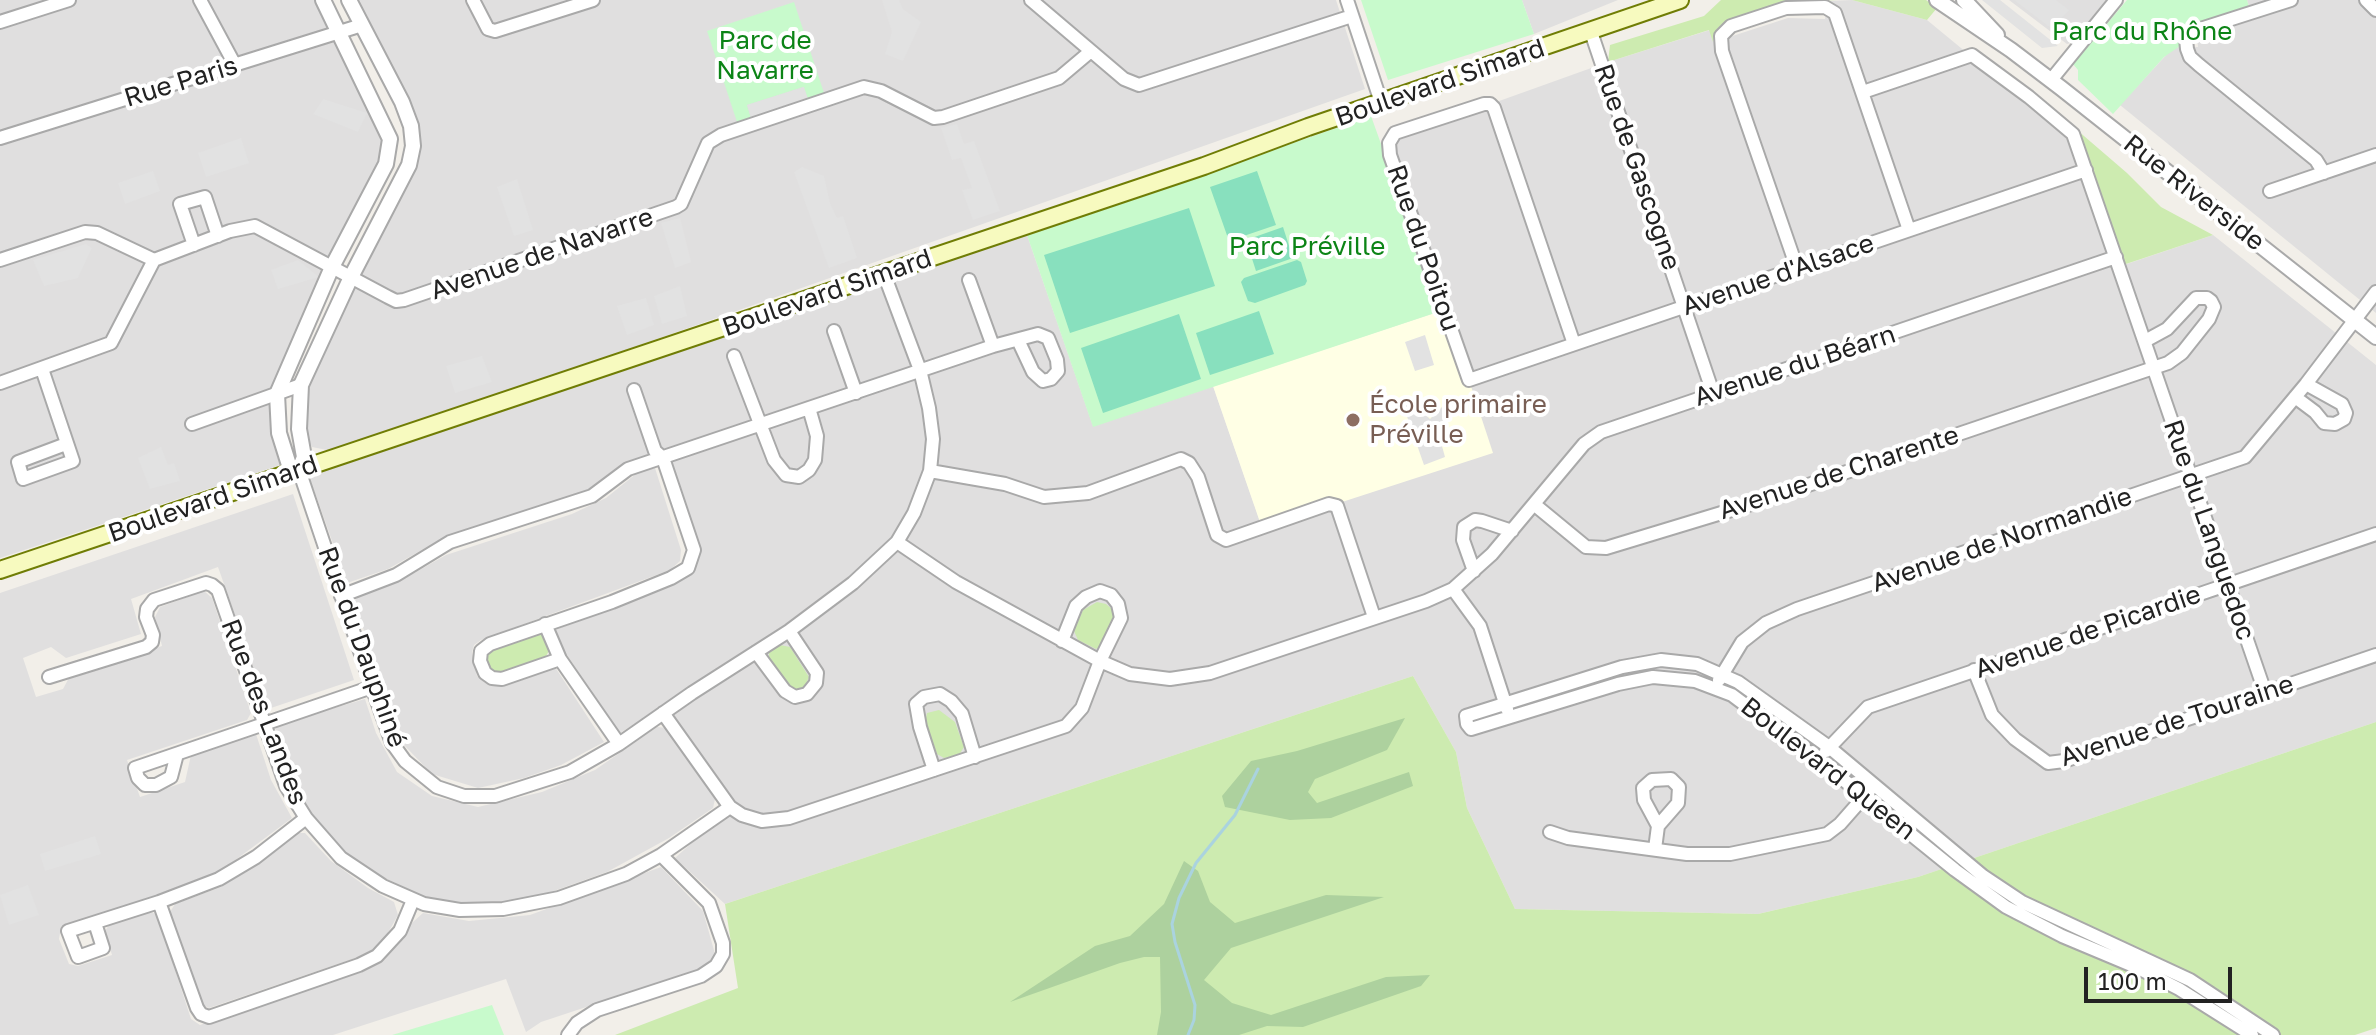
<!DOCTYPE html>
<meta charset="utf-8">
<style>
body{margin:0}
#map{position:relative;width:2376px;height:1035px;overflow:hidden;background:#f2efe9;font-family:"Golos Text",sans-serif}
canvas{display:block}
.scale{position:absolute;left:2084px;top:967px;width:148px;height:36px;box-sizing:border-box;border:4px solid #222;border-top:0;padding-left:10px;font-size:24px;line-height:28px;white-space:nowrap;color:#222;-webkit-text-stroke:6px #fff;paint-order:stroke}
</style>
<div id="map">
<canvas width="2376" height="1035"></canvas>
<div class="scale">100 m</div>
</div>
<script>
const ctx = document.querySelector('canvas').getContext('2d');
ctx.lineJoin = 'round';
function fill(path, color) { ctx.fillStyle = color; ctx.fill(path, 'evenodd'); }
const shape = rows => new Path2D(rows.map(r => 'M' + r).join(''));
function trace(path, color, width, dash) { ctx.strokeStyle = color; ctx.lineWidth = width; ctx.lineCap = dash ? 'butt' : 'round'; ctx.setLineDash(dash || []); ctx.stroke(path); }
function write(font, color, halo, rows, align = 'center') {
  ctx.font = font + ' "Golos Text",sans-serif'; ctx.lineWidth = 8; ctx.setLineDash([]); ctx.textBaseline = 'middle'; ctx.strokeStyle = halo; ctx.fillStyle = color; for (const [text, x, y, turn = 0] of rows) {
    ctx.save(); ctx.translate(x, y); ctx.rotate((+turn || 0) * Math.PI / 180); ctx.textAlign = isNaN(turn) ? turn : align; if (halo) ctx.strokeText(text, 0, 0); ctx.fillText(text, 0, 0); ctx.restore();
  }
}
fill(shape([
 [0,0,317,0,383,139,375,174,273,388,271,423,280,465,0,558],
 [355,0,1336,0,1365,89,337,452,312,447,305,433,304,388,417,159],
 [1522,0,1618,0,1534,34],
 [1852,0,1927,20,2069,137,2115,268,2213,235,2376,365,2376,722,1918,877,1758,914,1515,909,1467,808,1456,752,1413,676,725,904,675,858,735,804,665,705,620,733,563,649,555,630,673,585,689,575,697,565,700,547,665,450,631,461,584,492,445,537,388,569,347,583,309,476,1027,235,1093,426,1213,386,1262,527,1441,311,1382,143,1608,62,1710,30,1714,42,1788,18,1825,19,1829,1],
 [2009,0,2106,0,2071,43,2067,44],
 [2247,0,2376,0,2376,313,2120,105,2169,52,2180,46,2198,47,2197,36,2253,20],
 [655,468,681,550,680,561,670,570,481,640,474,645,472,652,477,676,487,684,499,685,555,667,604,742,561,765,524,778,478,788,432,774,404,745,354,602,360,594,398,582,446,555,572,514,606,498,637,473],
 [293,494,354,680,268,709,218,567,131,599,141,634,66,658,51,647,23,658,36,697,63,689,70,676,162,646,155,617,160,607,204,591,212,598,251,713,247,720,127,760,140,797,185,782,191,755,256,734,271,780,292,818,211,878,61,927,59,939,69,964,78,966,112,955,105,931,109,925,149,912,157,914,191,1019,200,1025,362,972,384,960,413,922,423,913,469,921,530,915,661,867,703,911,715,954,704,968,541,1022,526,1032,506,979,333,1035,0,1035,0,593],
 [365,699,376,733,397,772,432,796,478,807,542,792,595,770,657,727,667,728,715,799,713,808,669,838,607,872,537,897,485,905,427,898,364,868,317,829,290,783,274,732,279,724],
 [297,833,305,833,331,861,368,888,394,902,398,915,384,940,367,954,209,1008,201,1004,170,912,175,904,221,887]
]), '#e0dfdf');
fill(shape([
 [1441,311,1469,380,1493,453,1262,528,1213,386]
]), '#ffffe5');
fill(shape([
 [1721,0,1838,0,1784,2,1722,24,1716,30,1713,42,1709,30,1608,62,1610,45,1704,16],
 [1852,0,1926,0,1937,8,1927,20],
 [2077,130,2127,173,2161,207,2213,235,2123,265],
 [1097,602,1106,604,1113,610,1114,624,1105,643,1096,649,1078,640,1074,631,1083,610],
 [539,634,544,635,550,649,545,658,502,673,490,669,486,659,491,649],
 [780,645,790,647,809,677,805,686,797,690,789,688,769,660,769,651],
 [1413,676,1456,752,1467,808,1515,909,1758,914,1918,877,2376,722,2376,1028,2355,1035,615,1035,738,988,725,904],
 [939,710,955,722,964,747,959,755,944,758,937,754,925,722,927,713]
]), '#cdebb0');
fill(shape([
 [1405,718,1387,750,1315,779,1308,792,1317,803,1409,772,1413,786,1331,818,1290,820,1225,807,1222,796,1251,761,1297,751],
 [1184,861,1198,871,1210,902,1235,923,1326,895,1384,897,1231,948,1204,980,1232,1003,1271,1015,1386,977,1430,975,1421,986,1303,1027,1267,1026,1239,1035,1157,1035,1161,1012,1160,957,1144,957,1120,963,1010,1002,1095,946,1130,936,1164,904]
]), '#add19e');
fill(shape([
 [1361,0,1522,0,1534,34,1388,80],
 [2127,0,2247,0,2250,10,2182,37,2180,46,2164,57,2113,114,2078,80,2078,70,2073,64],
 [794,2,824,93,808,99,803,87,747,105,751,118,737,122,707,31],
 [1371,116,1441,311,1093,427,1027,235],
 [492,1005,504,1035,392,1035]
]), '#c8facc');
fill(shape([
 [1257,171,1276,225,1229,241,1210,187],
 [1189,208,1215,286,1070,333,1044,255],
 [1283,227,1293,258,1256,271,1246,240],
 [1297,260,1301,262,1307,281,1305,285,1255,303,1248,301,1241,282,1244,278],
 [1259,311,1274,354,1210,375,1196,333],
 [1179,314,1201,379,1103,413,1081,348]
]), '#88e0be');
fill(shape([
 [882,0,899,0,903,9,921,22,903,61,885,54,892,32],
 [1982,0,2000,0,2058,46,2042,48],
 [2014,0,2056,0,2069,10,2052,29],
 [804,87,808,99,751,118,747,105],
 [323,99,367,113,358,132,313,114],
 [957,124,964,144,974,141,1000,211,973,220,962,190,972,188,961,158,952,160,941,128],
 [241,138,249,163,206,177,198,153],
 [802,167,824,176,830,203,837,218,843,216,857,258,829,268,794,172],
 [153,171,160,191,125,204,118,183],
 [517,179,533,230,514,236,497,187],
 [680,218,691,262,675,268,661,223],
 [86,244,92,248,78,278,44,286,33,260],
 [298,260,319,277,278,289,271,270],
 [680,286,687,316,662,324,654,296],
 [646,298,654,325,627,335,617,306],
 [1425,335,1434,365,1415,371,1405,342],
 [482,356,492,382,455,393,446,366],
 [1452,397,1463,403,1437,428,1445,457,1424,465,1403,405,1412,402,1430,419],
 [161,447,168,465,174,463,180,481,150,489,138,458],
 [95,836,101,854,45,871,40,854],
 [28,885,39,915,9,925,0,895]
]), '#e2e2e2');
trace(shape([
 [1188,1035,1194,1020,1195,1005,1175,942,1172,924,1179,898,1196,863,1235,815,1258,769]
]), '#aad3df', 3);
const minor = shape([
 [200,0,235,65],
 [473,0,488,29,495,31,593,0],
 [1031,0,1124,79,1139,85,1352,16],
 [1347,0,1381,102],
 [2291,0,2194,31,2186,39,2187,49,2190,57,2199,65,2316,160,2324,173],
 [2366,0,2376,10],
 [0,22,69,0],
 [1591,32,1713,393],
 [2051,80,2116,0],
 [1863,92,1972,55,2029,97,2073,134,2265,692],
 [0,138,362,25],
 [2270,191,2376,155],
 [194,245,180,204,205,197,218,236],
 [0,260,85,232,97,233,154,260],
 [1797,268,1722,51,1721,36,1731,26,1786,8,1825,7,1835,13,1909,230],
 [969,280,993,346],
 [834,331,856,393],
 [1574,344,1494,108,1490,104,1484,104,1395,133,1389,143,1390,155,1469,380,2086,170],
 [734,356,774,460,786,475,799,477,809,470,815,460,817,436,809,408],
 [42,369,73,461,23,479,18,462,66,444],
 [0,383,111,343,154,260,230,231,255,226,388,297,396,301,404,300,676,207,681,204,708,143,721,135,864,87,881,91,934,118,943,117,1059,78,1091,51],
 [2295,397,2315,412,2324,423,2335,424,2344,419,2346,413,2342,404,2306,384],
 [192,424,301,385],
 [299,470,372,687,392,743,405,761,437,787,464,796,495,796,570,772,619,744,692,693,789,631,853,583,897,542,914,513,930,471,933,439,929,408,920,370,884,274],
 [930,471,1005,484,1044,497,1088,493,1181,459,1189,463,1198,477,1217,535,1226,540,1329,504,1337,506,1374,617],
 [1535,505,1586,547,1606,548,1761,501,2168,363,2182,353,2209,319,2214,307,2211,301,2207,298,2196,298,2167,329,2145,341],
 [897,542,956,582,1100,661,1130,674,1170,679,1210,673,1426,601,1453,589,1492,554,1584,444,1601,432,2116,257],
 [1474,571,1463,540,1464,527,1475,520,1482,521,1512,531],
 [1453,589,1480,626,1507,709],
 [341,596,396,575,450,542,592,496,628,469,993,346,1038,334,1048,338,1057,360,1058,371,1051,379,1043,381,1033,372,1018,340],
 [545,624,560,659,619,744],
 [756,652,785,691,795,697,807,694,816,683,817,673,789,631],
 [560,659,502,679,492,678,485,673,480,661,481,651,490,644,612,602,671,578,688,568,694,550,663,458,655,451,634,390],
 [1974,670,1992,715,2015,739,2048,763,2064,761,2376,655],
 [49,677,146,647,152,642,153,635,146,617,147,609,154,600,206,583,212,585,218,590,286,786,306,818,341,858,383,886,424,904,460,910,503,909,559,898,626,874,661,855,730,807],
 [1719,680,1742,642,1766,623,1797,609,2245,457,2306,384,2376,292],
 [663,713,730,807,742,815,762,821,789,818,1066,726,1082,708,1100,661,1121,618,1118,604,1111,595,1100,591,1086,597,1076,606,1062,641],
 [1826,751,1868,707,2376,534],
 [177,754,171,777,156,785,145,785,138,778,135,768,264,724,372,687],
 [934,770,920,727,916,704,924,697,940,694,951,701,962,714,975,757],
 [1550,832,1568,838,1687,854,1730,854,1827,834,1840,824,1869,791],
 [1655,849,1658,826,1678,803,1679,787,1671,779,1652,780,1643,788,1644,800,1658,826],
 [159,902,197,1008,201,1014,209,1017,359,965,377,956,400,931,413,900],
 [95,923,103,948,78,957,68,931,159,902,219,879,256,857,306,818],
 [568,1035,577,1023,597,1010,701,976,716,966,723,954,723,943,709,903,661,855],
 [2252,1035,2179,989,2136,967,2062,936,2006,907,1955,870,1819,760,1732,695,1695,681,1653,677,1618,684,1471,729,1467,724,1466,716,1622,667,1661,660,1697,664,1738,682,1829,747,1983,876,2022,902,2190,980,2273,1035]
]);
const tertiary = shape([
 [323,0,390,139,386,164,332,267,277,394,279,433,289,465,299,470,304,457,299,429,301,385,351,277,409,165,413,146,411,126,402,102,349,0],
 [1937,0,2011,50,2061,88,2376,337],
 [1964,0,1997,35]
]);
const secondary = shape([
 [0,570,1204,166,1308,127,1680,0]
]);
trace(minor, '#a9a9a9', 16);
trace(tertiary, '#a9a9a9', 18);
trace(secondary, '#707d05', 20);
trace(minor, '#fff', 12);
trace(tertiary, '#fff', 14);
trace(secondary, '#f7fabf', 16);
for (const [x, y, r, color] of [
 [1353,420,8,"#8d6e63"]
]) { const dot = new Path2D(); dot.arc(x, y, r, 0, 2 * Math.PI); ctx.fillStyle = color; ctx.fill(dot); trace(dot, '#fff', 3); }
write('26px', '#0c8416', '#fff', [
 ["Parc du Rhône",2142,32],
 ["Parc de",765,41],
 ["Navarre",765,71],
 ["Parc Préville",1307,247]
]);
write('26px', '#222', '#fff', [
 ["Rue Paris",181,82,-17],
 ["Boulevard Simard",1440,83,-19],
 ["Rue de Gascogne",1637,167,71],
 ["Rue Riverside",2194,193,38],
 ["Rue du Poitou",1423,248,71],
 ["Avenue de Navarre",542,254,-19],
 ["Avenue d'Alsace",1778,275,-19],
 ["Boulevard Simard",827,293,-19],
 ["Avenue du Béarn",1795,366,-18],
 ["Avenue de Charente",1839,473,-18],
 ["Boulevard Simard",213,499,-19],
 ["Rue du Languedoc",2209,530,71],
 ["Avenue de Normandie",2002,540,-19],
 ["Avenue de Picardie",2088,632,-19],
 ["Rue du Dauphiné",362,647,70],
 ["Rue des Landes",264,712,69],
 ["Avenue de Touraine",2177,721,-18],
 ["Boulevard Queen",1828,769,38]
]);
write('26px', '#785e54', '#fff', [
 ["École primaire",1369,405],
 ["Préville",1369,435]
], 'left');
</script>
